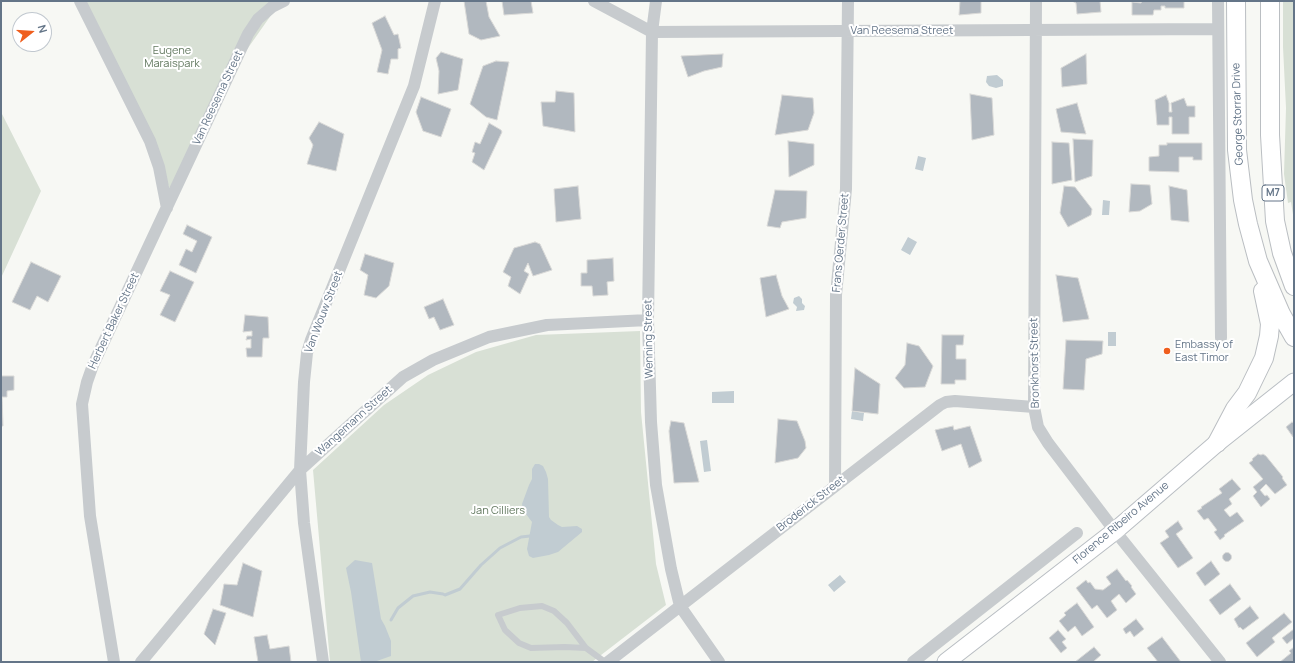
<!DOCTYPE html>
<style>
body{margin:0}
#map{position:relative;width:1295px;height:663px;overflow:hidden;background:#f7f8f4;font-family:Manrope,sans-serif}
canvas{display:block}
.frame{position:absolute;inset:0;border:2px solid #647588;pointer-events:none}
.north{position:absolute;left:12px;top:12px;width:40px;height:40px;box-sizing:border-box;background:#fff;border:1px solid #c1c8cf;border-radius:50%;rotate:73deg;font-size:11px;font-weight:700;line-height:16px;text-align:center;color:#647588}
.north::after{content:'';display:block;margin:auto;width:14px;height:18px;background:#ef5e1d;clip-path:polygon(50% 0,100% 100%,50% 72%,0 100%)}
</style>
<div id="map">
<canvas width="1295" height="663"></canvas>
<div class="frame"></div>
<div class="north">N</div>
</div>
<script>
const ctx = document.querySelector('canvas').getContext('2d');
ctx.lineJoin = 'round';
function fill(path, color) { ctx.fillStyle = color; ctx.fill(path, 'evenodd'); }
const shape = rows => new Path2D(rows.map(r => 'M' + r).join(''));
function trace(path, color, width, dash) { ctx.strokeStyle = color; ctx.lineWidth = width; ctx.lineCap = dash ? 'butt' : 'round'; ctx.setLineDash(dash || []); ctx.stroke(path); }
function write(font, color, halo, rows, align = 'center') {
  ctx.font = font + ' Manrope,sans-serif'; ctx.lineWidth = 4; ctx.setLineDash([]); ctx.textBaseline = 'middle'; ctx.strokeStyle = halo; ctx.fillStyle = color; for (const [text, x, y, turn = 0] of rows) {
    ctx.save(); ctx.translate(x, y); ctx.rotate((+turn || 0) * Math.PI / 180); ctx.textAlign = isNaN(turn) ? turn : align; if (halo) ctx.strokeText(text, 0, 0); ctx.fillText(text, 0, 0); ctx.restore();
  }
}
fill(shape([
 [84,1,281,1,215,95,170,189],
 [1283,1,1294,1,1294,221,1291,202,1288,203,1284,174,1286,108,1283,47],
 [1,112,41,191,1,278],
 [640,331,641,412,656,564,666,605,592,662,330,662,313,470,384,405,428,375,476,352,536,335]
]), '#d8e0d5');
fill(shape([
 [997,75,1003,80,1003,86,996,88,989,86,986,82,987,76],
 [918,156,926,158,923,171,915,169],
 [1103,200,1110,201,1109,215,1102,215],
 [908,237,917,242,910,255,901,250],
 [799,296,802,299,802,303,805,306,804,310,796,311,797,307,793,303,794,298],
 [1108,332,1116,332,1116,346,1108,346],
 [734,391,734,403,712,403,712,392],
 [852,411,864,413,863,421,851,419],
 [707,440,711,471,704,472,700,441],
 [535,464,539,464,543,466,546,472,548,479,549,517,551,520,558,525,562,527,577,526,582,529,582,532,558,552,549,555,533,558,529,556,527,549,532,522,523,510,522,504,529,485,532,479,532,469],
 [355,560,372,563,381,619,385,626,391,641,391,656,374,662,361,662,351,592,346,568],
 [840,575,846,582,834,592,828,585]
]), '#c1ccd2');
trace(shape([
 [391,620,398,608,413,596,430,592,443,594,445,595,460,589,481,565,500,548,521,537,530,536]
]), '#c1ccd2', 3);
const building = shape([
 [464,1,486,1,489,17,500,36,481,40,469,34,464,1],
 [502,1,531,1,533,13,504,15,502,1],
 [960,1,981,1,981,13,959,15,960,1],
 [1072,1,1100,1,1101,12,1077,14,1076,3,1072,1],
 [1142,1,1184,1,1184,8,1165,8,1165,6,1161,6,1161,10,1154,10,1153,15,1132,15,1132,2,1141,3,1142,1],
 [385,16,394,35,398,34,401,48,398,49,398,59,391,59,388,74,377,72,382,50,372,23,385,16],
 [441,52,463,59,458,90,438,94,439,71,436,58,441,52],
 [723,54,722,67,704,71,688,77,681,56,723,54],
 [1086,54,1087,84,1062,87,1061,68,1086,54],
 [496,61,509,62,497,120,486,117,470,104,483,66,496,61],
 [556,91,574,93,575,132,543,126,541,102,555,102,556,91],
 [970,94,992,98,994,135,972,140,970,94],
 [782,95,813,98,814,113,808,130,775,135,782,95],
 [1166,95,1169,103,1169,112,1172,112,1171,103,1184,98,1187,106,1195,106,1195,117,1189,117,1189,134,1172,134,1172,117,1169,117,1169,125,1157,125,1155,100,1166,95],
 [421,97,451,109,441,137,423,131,416,112,421,97],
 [1077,103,1086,134,1061,132,1056,109,1077,103],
 [319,122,344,134,336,171,307,164,313,145,309,138,319,122],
 [489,123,501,130,502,132,484,170,472,162,475,153,472,152,475,142,480,144,489,123],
 [1073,139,1093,140,1092,176,1075,182,1073,139],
 [788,141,814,144,814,165,789,177,788,141],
 [1052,142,1069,143,1072,180,1052,184,1052,142],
 [1167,143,1202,143,1202,160,1193,160,1193,157,1179,157,1179,172,1149,171,1149,157,1159,156,1159,145,1167,145,1167,143],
 [1131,184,1150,185,1152,204,1140,211,1129,212,1131,184],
 [578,186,581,219,556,222,554,189,578,186],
 [1064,186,1075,187,1092,209,1091,215,1068,227,1060,213,1064,186],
 [1169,186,1187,190,1189,222,1171,220,1169,186],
 [775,190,807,191,806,218,782,222,780,228,767,226,775,190],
 [187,225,212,237,196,273,179,265,186,249,192,252,197,241,183,234,187,225],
 [535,242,540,244,552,270,533,276,528,263,524,271,529,274,520,294,508,286,511,277,503,272,514,248,535,242],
 [365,254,394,263,389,286,376,298,364,295,368,275,360,270,365,254],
 [613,258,614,281,607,282,608,295,593,296,592,286,581,286,581,273,587,273,587,260,613,258],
 [31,262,61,276,48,302,37,296,30,310,12,302,31,262],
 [170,271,194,282,175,322,160,315,170,295,160,291,170,271],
 [776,275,782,296,789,309,766,317,760,278,776,275],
 [1056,275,1078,278,1089,319,1063,322,1056,275],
 [443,299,454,325,440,330,434,317,429,319,424,307,443,299],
 [245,315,268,317,269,338,263,338,262,357,247,357,246,348,251,348,251,339,246,340,247,336,252,336,252,331,243,332,245,315],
 [942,335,964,335,963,345,956,345,956,359,966,359,966,380,955,380,955,384,941,384,942,335],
 [1066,340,1103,341,1102,354,1086,359,1084,390,1063,389,1066,340],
 [907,343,919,346,933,366,925,387,904,388,895,378,905,365,907,343],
 [855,368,880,384,878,414,852,411,855,368],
 [1,376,14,376,14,390,7,391,7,397,2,397,3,426,1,426,1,376],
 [778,419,797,421,805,441,806,448,798,458,775,463,778,419],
 [671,421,684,423,699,482,674,483,669,431,671,421],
 [1292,422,1294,424,1293,437,1286,427,1292,422],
 [953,426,954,430,970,426,982,461,969,468,961,444,942,451,935,430,953,426],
 [1258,454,1261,455,1263,454,1266,456,1283,477,1282,478,1287,485,1275,494,1266,484,1260,490,1265,496,1267,495,1270,499,1261,507,1253,496,1257,492,1253,487,1263,479,1249,463,1253,460,1252,459,1258,454],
 [1232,479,1241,489,1229,499,1232,504,1224,510,1230,517,1237,512,1244,521,1224,535,1225,536,1220,540,1214,532,1217,530,1208,518,1204,520,1197,511,1202,508,1201,507,1222,493,1219,489,1232,479],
 [1178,521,1183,529,1176,534,1193,558,1178,568,1160,543,1169,537,1165,531,1178,521],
 '1222.5 557a4.5 4.5 0 1 1 9 0a4.5 4.5 0 1 1-9 0Z',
 [1211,561,1220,574,1205,586,1196,573,1211,561],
 [243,563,262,571,253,617,220,605,224,584,237,585,243,563],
 [1117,569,1126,581,1127,580,1132,586,1131,587,1136,594,1126,603,1119,594,1111,601,1117,610,1107,618,1097,605,1092,609,1076,588,1086,580,1088,583,1090,582,1095,589,1103,590,1111,584,1106,577,1117,569],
 [1230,584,1241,599,1220,615,1209,600,1230,584],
 [1077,603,1094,627,1082,636,1075,626,1068,632,1059,621,1066,615,1064,613,1077,603],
 [1250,606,1259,618,1243,630,1240,627,1239,628,1234,619,1250,606],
 [213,609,226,613,215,645,204,634,213,609],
 [1284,613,1292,622,1272,638,1275,642,1257,657,1246,643,1284,613],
 [1136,619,1144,629,1134,637,1130,631,1126,634,1123,629,1136,619],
 [1294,629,1294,638,1287,644,1282,638,1294,629],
 [1058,630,1066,639,1062,642,1067,648,1061,653,1049,638,1058,630],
 [267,635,270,649,289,646,291,662,258,662,254,637,267,635],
 [1162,637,1181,662,1158,662,1147,648,1162,637],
 [1094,647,1101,655,1093,662,1075,662,1094,647],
 [1294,647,1294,662,1280,662,1291,653,1289,651,1294,647]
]);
fill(building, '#b1b8bf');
trace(building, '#d9d9d7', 1);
const secondary = shape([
 [946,662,1115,531,1217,443,1294,382]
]);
const primary = shape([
 [1236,1,1237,150,1243,200,1248,224,1258,261,1281,314,1294,337],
 [1270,1,1270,135,1275,221,1282,253,1294,286],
 [1217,443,1235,409,1247,393,1264,358,1269,336,1270,324,1263,291]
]);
trace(secondary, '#b9bec3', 19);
trace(primary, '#babec2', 20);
trace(shape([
 [586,648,565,647,531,648,519,643,505,630,498,615,520,608,542,606,554,611,567,623,586,648,605,662]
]), '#c7cbce', 6);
trace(shape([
 [80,1,150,141,159,167,167,208],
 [594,1,652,32,1218,29],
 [656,1,652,32,648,320,651,422,656,485,671,569,680,606,719,662],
 [1036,1,1034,407,1038,427,1048,443,1115,531,1220,662],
 [1218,1,1221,338],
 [835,485,836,295,846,189,848,1],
 [114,662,90,516,82,404,87,382,93,365,248,34,258,19,272,7,284,1],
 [141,662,300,470,403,377,433,360,489,337,547,325,648,320],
 [323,662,304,523,300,470,304,382,307,353,311,340,414,86,435,1],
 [608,662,940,405,946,402,955,401,1034,407],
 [913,662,1077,533]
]), '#c7cbce', 12);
trace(secondary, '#fff', 17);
trace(primary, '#fff', 18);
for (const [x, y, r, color] of [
 [1167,351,4,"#ef5e1d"]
]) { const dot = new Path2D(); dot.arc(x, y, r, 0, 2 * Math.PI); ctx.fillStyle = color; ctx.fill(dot); trace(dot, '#fff', 1.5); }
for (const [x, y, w] of [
 [1273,193,22]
]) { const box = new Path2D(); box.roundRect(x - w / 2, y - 8, w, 16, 3); ctx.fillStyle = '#fff'; ctx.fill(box); trace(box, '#647588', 1); }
write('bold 10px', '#647588', null, [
 ["M7",1273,193]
]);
write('11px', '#647588', '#fff', [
 ["Van Reesema Street",902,31],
 ["Van Reesema Street",218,98,-65],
 ["George Storrar Drive",1238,114,-92],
 ["Frans Oerder Street",841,243,-85],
 ["Van Wouw Street",324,312,-69],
 ["Herbert Baker Street",114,321,-65],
 ["Wenning Street",649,339,-91],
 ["Bronkhorst Street",1035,363,-91],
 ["Wangemann Street",354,421,-42],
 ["Broderick Street",811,504,-38],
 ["Florence Ribeiro Avenue",1121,523,-40]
]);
write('11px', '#637960', '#fff', [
 ["Eugene",172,51],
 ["Maraispark",172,64],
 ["Jan Cilliers",498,511]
]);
write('11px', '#647588', '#fff', [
 ["Embassy of",1175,345],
 ["East Timor",1175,358]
], 'left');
</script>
